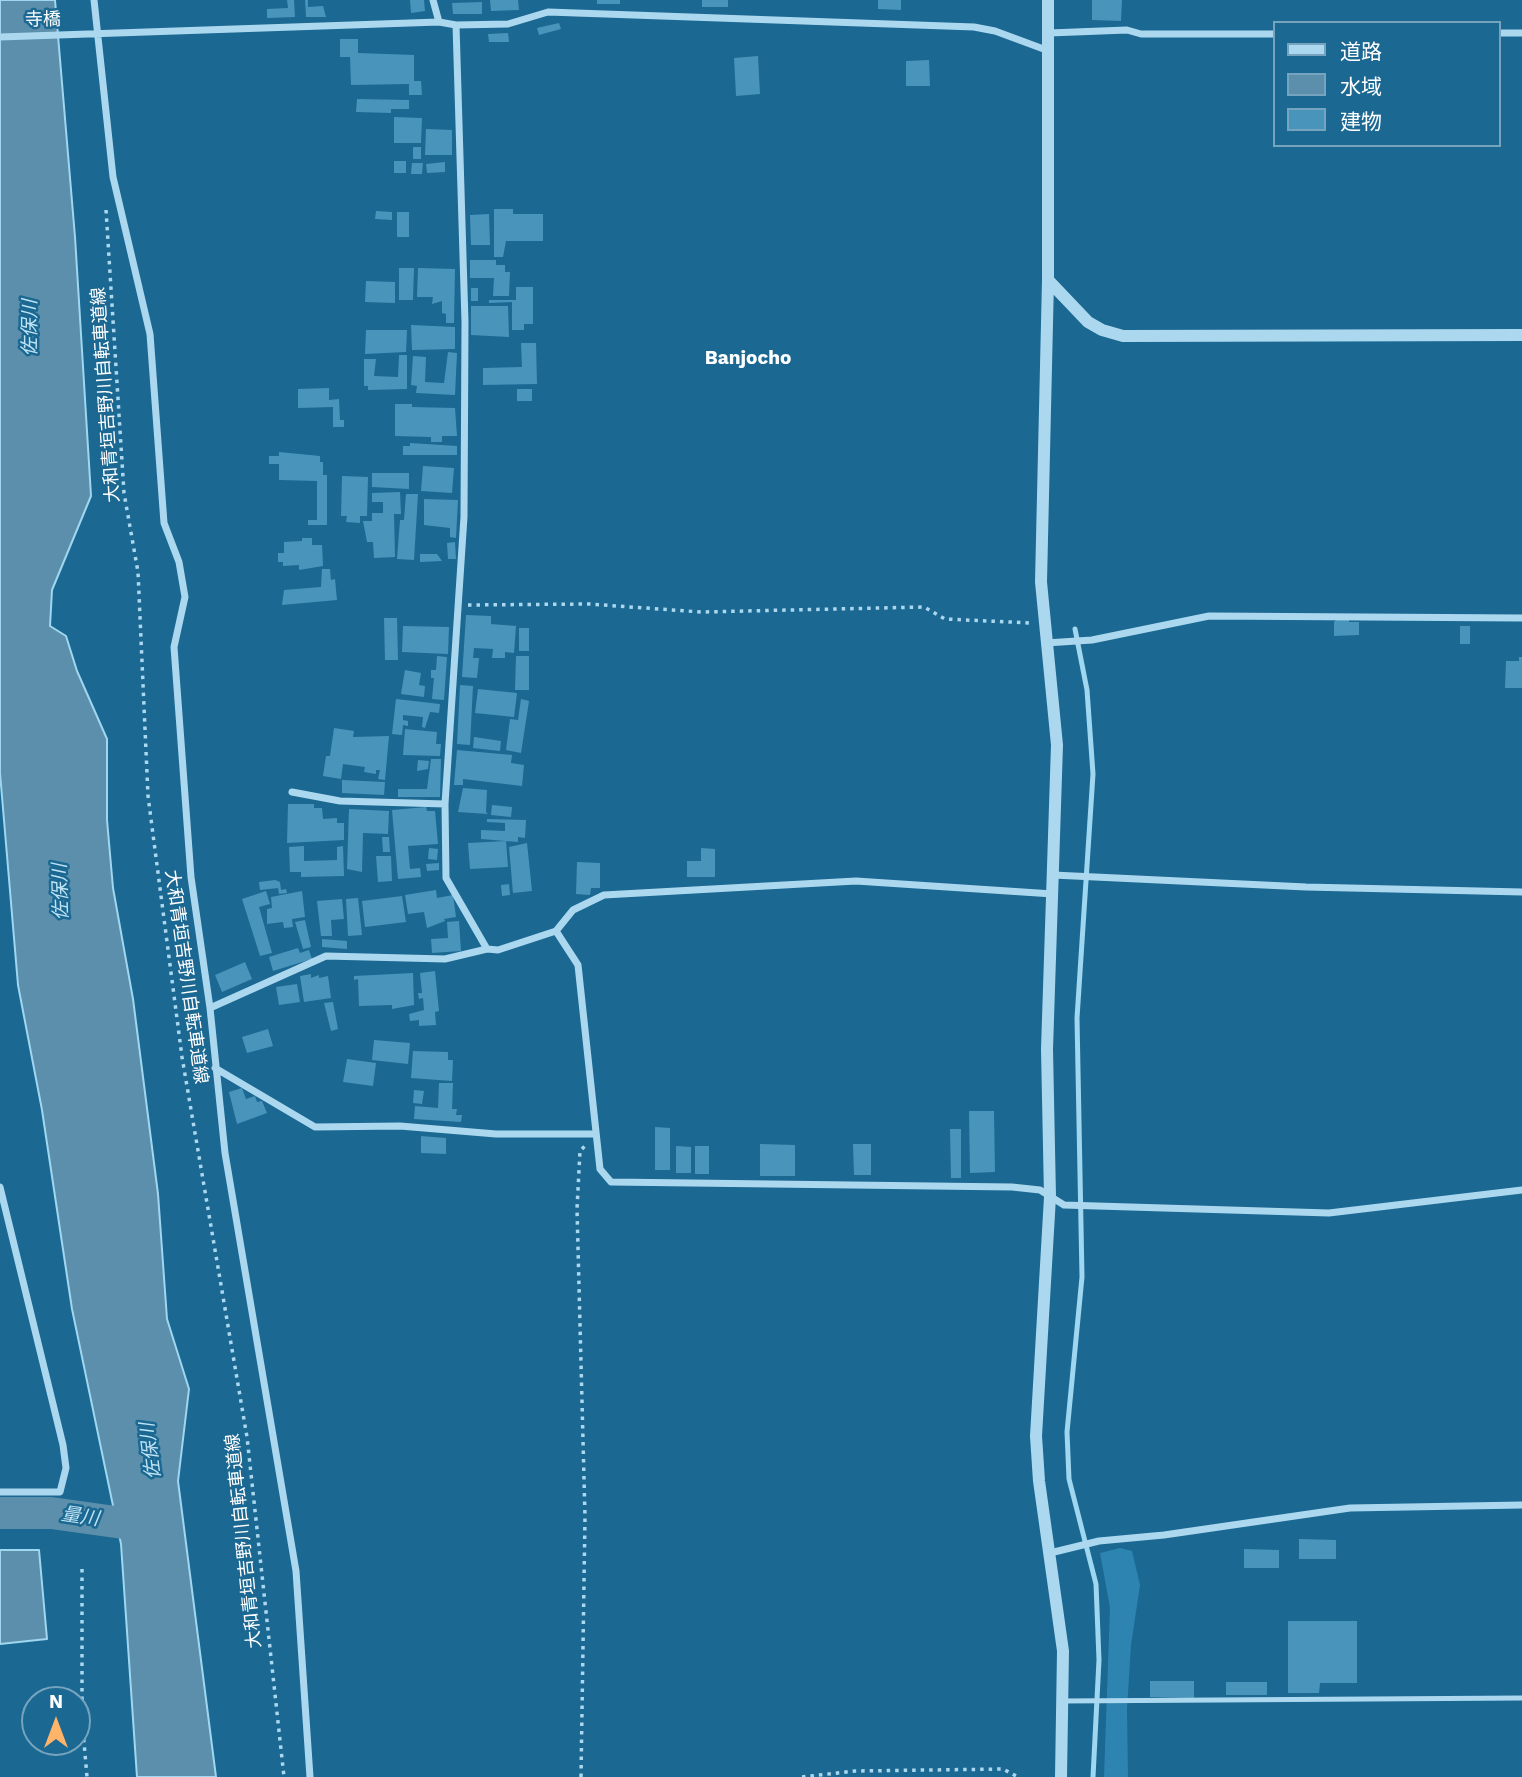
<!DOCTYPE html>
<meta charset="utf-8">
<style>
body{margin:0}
#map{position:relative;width:1522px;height:1777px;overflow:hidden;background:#1b6892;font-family:"Work Sans","Noto Sans JP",sans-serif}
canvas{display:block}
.legend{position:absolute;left:1273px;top:21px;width:228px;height:126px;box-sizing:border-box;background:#1b6892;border:2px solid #76a4be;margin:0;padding:9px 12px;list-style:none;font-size:21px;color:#fff}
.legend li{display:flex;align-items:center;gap:14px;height:35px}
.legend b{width:35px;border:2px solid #76a4be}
.north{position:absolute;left:21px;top:1686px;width:70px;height:70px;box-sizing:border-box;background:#1b6892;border:2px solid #76a4be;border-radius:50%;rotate:0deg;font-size:19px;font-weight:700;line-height:28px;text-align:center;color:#fff}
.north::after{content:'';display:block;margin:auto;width:24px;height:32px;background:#ffb469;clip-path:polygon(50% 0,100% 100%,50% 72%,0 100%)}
</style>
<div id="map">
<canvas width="1522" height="1777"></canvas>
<ul class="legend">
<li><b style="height:9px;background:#acd8ef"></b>道路</li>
<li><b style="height:19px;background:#5b8fab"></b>水域</li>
<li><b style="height:19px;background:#4994bb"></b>建物</li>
</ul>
<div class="north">N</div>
</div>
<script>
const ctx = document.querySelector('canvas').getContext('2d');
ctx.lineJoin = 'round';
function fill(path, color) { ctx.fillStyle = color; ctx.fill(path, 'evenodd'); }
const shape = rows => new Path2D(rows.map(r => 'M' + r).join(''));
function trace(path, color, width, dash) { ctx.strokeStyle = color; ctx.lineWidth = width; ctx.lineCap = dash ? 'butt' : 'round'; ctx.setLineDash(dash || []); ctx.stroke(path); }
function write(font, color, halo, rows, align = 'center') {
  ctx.font = font + ' "Work Sans","Noto Sans JP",sans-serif'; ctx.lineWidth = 5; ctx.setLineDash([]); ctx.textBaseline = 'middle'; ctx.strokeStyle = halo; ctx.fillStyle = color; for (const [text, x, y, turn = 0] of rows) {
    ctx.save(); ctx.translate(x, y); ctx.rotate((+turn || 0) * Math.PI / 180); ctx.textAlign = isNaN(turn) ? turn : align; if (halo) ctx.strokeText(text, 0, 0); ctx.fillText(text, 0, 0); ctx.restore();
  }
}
fill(shape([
 [1120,1548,1132,1551,1140,1585,1131,1645,1127,1709,1128,1777,1104,1777,1110,1608,1100,1553]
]), '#2e84b0');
const water = shape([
 [0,0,55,0,75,237,91,496,52,590,50,626,66,636,77,671,107,739,107,820,113,888,133,999,158,1194,167,1319,189,1389,178,1481,216,1777,137,1777,121,1544,72,1309,42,1110,18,985,0,773,0,0],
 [0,1550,39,1550,47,1639,0,1644,0,1550]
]);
fill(water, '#5b8fab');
trace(water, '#9fd6f0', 2);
trace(shape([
 [1075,629,1087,690,1093,774,1077,1018,1082,1277,1067,1432,1069,1479,1096,1584,1099,1660,1093,1777]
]), '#9fd6f0', 5);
trace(shape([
 [0,1513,51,1513,159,1528]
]), '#5b8fab', 32);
fill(shape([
 [287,0,294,0,295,17,267,18,267,9,288,8],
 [305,0,308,0,308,7,323,6,326,17,306,17],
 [410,0,424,0,425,11,411,13],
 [490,0,518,0,519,10,491,11],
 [597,0,620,0,620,4,597,4],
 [702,0,728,0,728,7,702,7],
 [878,0,901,0,901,10,878,9],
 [1092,0,1122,0,1121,21,1092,20],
 [482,2,482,14,453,14,452,3],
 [559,23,561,29,539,35,537,28],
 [508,33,509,42,489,42,488,34],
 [340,39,358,39,358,53,414,55,414,81,421,81,422,95,409,95,409,84,351,85,350,57,340,57],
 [758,56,760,94,736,96,734,58],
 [929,60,930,86,906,86,906,61],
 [357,99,409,100,409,109,391,109,391,113,356,112],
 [394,117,422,118,421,143,394,143],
 [426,129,452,130,452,155,425,155],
 [413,147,421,147,421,159,413,159],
 [394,161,406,161,406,173,394,173],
 [445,162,445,172,427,173,426,164],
 [412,163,423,163,422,174,411,174],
 [494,209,513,209,513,214,543,214,543,241,506,241,503,257,494,257],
 [376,211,392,212,392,220,375,219],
 [397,212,409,212,409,237,397,237],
 [489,214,490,245,471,245,470,215],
 [470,260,496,260,496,265,505,265,505,272,510,272,509,296,493,296,494,278,470,278],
 [399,268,414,268,413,300,399,300],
 [418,268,455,269,454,323,446,323,446,314,442,313,442,301,432,304,433,297,417,297],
 [366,281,395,282,395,303,365,302],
 [516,287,533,287,533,324,524,324,524,330,512,330,512,302,489,303,489,300,516,300],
 [471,288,478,288,478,301,471,301],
 [471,306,508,306,509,337,471,335],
 [411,325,455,327,455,349,412,350],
 [366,330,407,330,406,352,365,354],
 [521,343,536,343,537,384,483,385,483,368,522,367],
 [448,352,457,353,455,395,416,393,417,386,411,385,413,356,426,357,425,382,444,383],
 [399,355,407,355,407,389,368,390,368,386,364,386,364,359,376,359,374,376,398,377],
 [329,388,329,400,339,399,340,420,344,420,344,427,333,427,333,407,298,408,298,389],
 [517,389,532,389,532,401,517,401],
 [395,404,412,404,412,407,455,408,457,436,442,436,442,442,431,442,431,437,395,436],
 [410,443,457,446,457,455,403,455,403,446,410,446],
 [279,452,320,456,320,462,323,462,323,475,327,475,327,525,308,525,308,520,317,520,317,481,279,480,279,464,269,464,269,456,279,456],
 [423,466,454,468,452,493,421,491],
 [372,473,409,473,409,489,372,487],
 [342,476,368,477,367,516,360,516,360,523,346,522,347,516,341,516],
 [400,492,401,514,394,514,395,557,374,558,373,542,367,542,363,521,372,521,372,513,383,513,383,502,372,502,372,493],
 [406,494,418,494,414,560,397,559,400,520,404,520],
 [424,499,458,500,456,538,450,537,450,528,424,525],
 [302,538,312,538,312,545,322,545,323,566,299,570,299,565,283,566,283,562,278,562,278,553,284,553,284,542,302,541],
 [455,542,456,559,448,559,447,543],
 [420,554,437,554,442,561,420,562],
 [322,569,330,569,331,580,335,579,337,600,282,605,284,590,321,587],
 [466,615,491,616,491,624,516,626,514,653,505,652,505,658,492,658,493,649,474,648,473,658,479,658,477,678,462,677],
 [384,618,397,618,398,660,385,660],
 [1349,618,1349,622,1359,622,1359,635,1334,636,1334,622,1337,619],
 [403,626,449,627,448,654,402,652],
 [1460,626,1470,626,1470,644,1460,644],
 [519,628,529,628,529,651,519,651],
 [437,656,447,657,444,700,432,699,434,678,431,678,431,670,436,670],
 [516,656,529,656,529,690,515,690],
 [1519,657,1522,657,1522,688,1505,688,1506,661,1519,661],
 [405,670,421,673,419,685,425,686,424,697,401,694],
 [460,685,473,686,470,745,457,744],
 [478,689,517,693,514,717,475,713],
 [396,699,440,704,439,713,430,712,425,728,422,727,423,717,403,715,403,720,408,721,408,726,403,725,402,735,392,734],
 [521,699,529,701,521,753,506,750,510,719,518,720],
 [334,728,354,731,353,737,389,736,385,780,378,779,380,770,376,770,376,774,364,772,365,767,343,764,341,779,323,776,326,756,330,756],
 [405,729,437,732,436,744,441,744,440,756,403,755],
 [474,737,501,741,500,751,473,748],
 [457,750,512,755,511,763,524,765,522,786,463,779,463,785,454,785],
 [431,759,441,759,440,797,398,797,398,789,427,789],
 [418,760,429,761,428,769,417,771],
 [342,780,385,782,384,795,342,793],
 [463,788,487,790,486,812,488,814,458,812],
 [288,804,314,804,314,808,322,808,323,819,337,818,337,823,344,823,344,840,287,843],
 [492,805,512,807,511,817,491,815],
 [426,807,427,811,435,811,438,844,408,846,410,869,420,868,421,877,398,879,392,810],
 [349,809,389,811,388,834,363,833,362,872,347,869],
 [487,819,526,820,525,838,518,837,518,842,481,839,481,830,505,831,505,823,487,822],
 [382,837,389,837,390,852,383,852],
 [506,841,508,867,470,869,468,843],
 [527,843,532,891,513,893,509,847],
 [304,846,304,861,337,860,337,847,343,846,344,876,301,877,301,872,290,872,289,847],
 [429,848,438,849,437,860,428,859],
 [701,848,715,849,715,877,687,877,687,861,701,861],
 [376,856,391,856,392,881,378,882],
 [577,862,600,863,600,888,591,888,590,895,576,894],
 [439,863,439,870,427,871,426,864],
 [275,880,280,882,281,890,286,889,287,893,279,894,278,888,260,890,259,882],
 [509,884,510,895,502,896,501,885],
 [436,890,437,898,453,895,456,917,444,919,445,921,427,928,424,912,408,914,405,895],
 [266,891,270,904,259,907,272,953,260,956,242,899],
 [302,891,305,917,292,919,293,927,284,928,283,922,267,924,267,909,272,908,271,897],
 [402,896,406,922,365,927,362,901],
 [358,898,362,935,348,936,346,899],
 [342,899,344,919,331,920,332,936,321,936,317,901],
 [305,920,311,947,303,949,295,922],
 [459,921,461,951,432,953,431,939,448,938,447,922],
 [322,939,347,941,347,949,322,947],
 [298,948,300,953,309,950,312,959,273,971,269,957],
 [245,962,252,979,222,992,215,975],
 [435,971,439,1011,435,1012,436,1025,419,1026,419,1020,410,1021,409,1014,424,1010,423,998,419,999,418,993,422,993,420,973],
 [413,973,414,1005,392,1009,392,1005,359,1006,358,979,354,980,354,976],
 [311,974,311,978,319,975,319,978,328,976,331,998,304,1002,300,976],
 [297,984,300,1002,279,1005,276,987],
 [333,1002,338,1029,331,1031,324,1003],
 [268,1029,273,1046,247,1053,242,1037],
 [374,1040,410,1043,408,1064,372,1060],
 [413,1051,448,1052,448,1060,453,1060,452,1081,411,1078],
 [347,1059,376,1063,373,1086,343,1082],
 [439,1083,453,1083,452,1109,457,1109,456,1115,462,1115,461,1122,414,1119,415,1106,438,1108],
 [242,1088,246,1099,255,1096,257,1102,262,1101,267,1113,237,1124,229,1092],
 [414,1090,424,1091,422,1104,413,1103],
 [969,1111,994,1111,995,1172,970,1173],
 [655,1127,670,1128,670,1170,655,1170],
 [950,1129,961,1129,961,1178,951,1178],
 [421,1136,446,1138,446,1154,421,1153],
 [760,1144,795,1145,795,1176,760,1176],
 [853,1144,871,1144,871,1175,854,1175],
 [676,1146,691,1147,691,1173,676,1173],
 [695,1146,709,1146,709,1174,695,1174],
 [1299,1539,1336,1540,1336,1559,1299,1559],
 [1244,1549,1279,1550,1279,1568,1244,1568],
 [1288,1621,1357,1621,1357,1683,1320,1683,1319,1693,1288,1693],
 [1150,1681,1194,1681,1194,1698,1150,1697],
 [1226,1682,1267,1682,1267,1695,1226,1695]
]), '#4994bb');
trace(shape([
 [106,210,124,493,138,572,148,796,182,1057,247,1437,284,1777],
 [468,605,589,604,701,612,924,607,945,619,1031,623],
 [82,1569,82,1719,87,1777],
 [581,1777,585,1517,577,1209,580,1151,586,1145],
 [802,1777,855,1771,1003,1769,1018,1777]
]), '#acd8ef', 3.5, [3.5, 5]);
trace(shape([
 [1063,1701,1522,1698]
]), '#acd8ef', 5);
trace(shape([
 [94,0,113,177,150,334,164,523,179,562,185,597,174,647,191,877,210,1008,225,1153,296,1571,310,1777],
 [433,0,439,22],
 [456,25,465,322,464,517,445,804,446,878,487,949],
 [1049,33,1127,30,1141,34,1275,34],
 [1499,33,1522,33],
 [0,37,439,22,456,25,508,24,548,12,974,27,995,31,1049,51],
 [1046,643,1092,640,1209,616,1522,618],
 [292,792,340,801,445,804],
 [1053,875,1306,887,1522,892],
 [556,931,578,965,600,1169,611,1182,1012,1187,1040,1190,1064,1205,1329,1213,1522,1190],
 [210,1008,326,956,445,959,487,949,498,950,556,931,573,910,604,895,856,881,1053,894],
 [215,1068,315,1127,400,1126,496,1134,596,1134],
 [0,1187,63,1445,66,1468,60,1492,0,1492],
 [1050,1553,1099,1541,1164,1535,1350,1508,1522,1505]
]), '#acd8ef', 7);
trace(shape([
 [1048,0,1048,280,1041,582,1057,745,1047,1049,1050,1197,1036,1436,1039,1481,1063,1651,1061,1777],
 [1048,280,1088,322,1102,330,1123,336,1522,335]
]), '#acd8ef', 12);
write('18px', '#fff', '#1b6892', [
 ["寺橋",43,20,-1],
 ["大和青垣吉野川自転車道線",106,395,-94],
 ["大和青垣吉野川自転車道線",186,977,82],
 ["大和青垣吉野川自転車道線",244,1541,-96]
]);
write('italic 19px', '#bfe4f6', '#1b6892', [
 ["佐保川",30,328,-90],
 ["佐保川",61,892,-92],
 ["佐保川",151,1451,-97],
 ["量川",80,1517,8]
]);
write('bold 19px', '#fff', '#1b6892', [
 ["Banjocho",748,358]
]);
</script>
